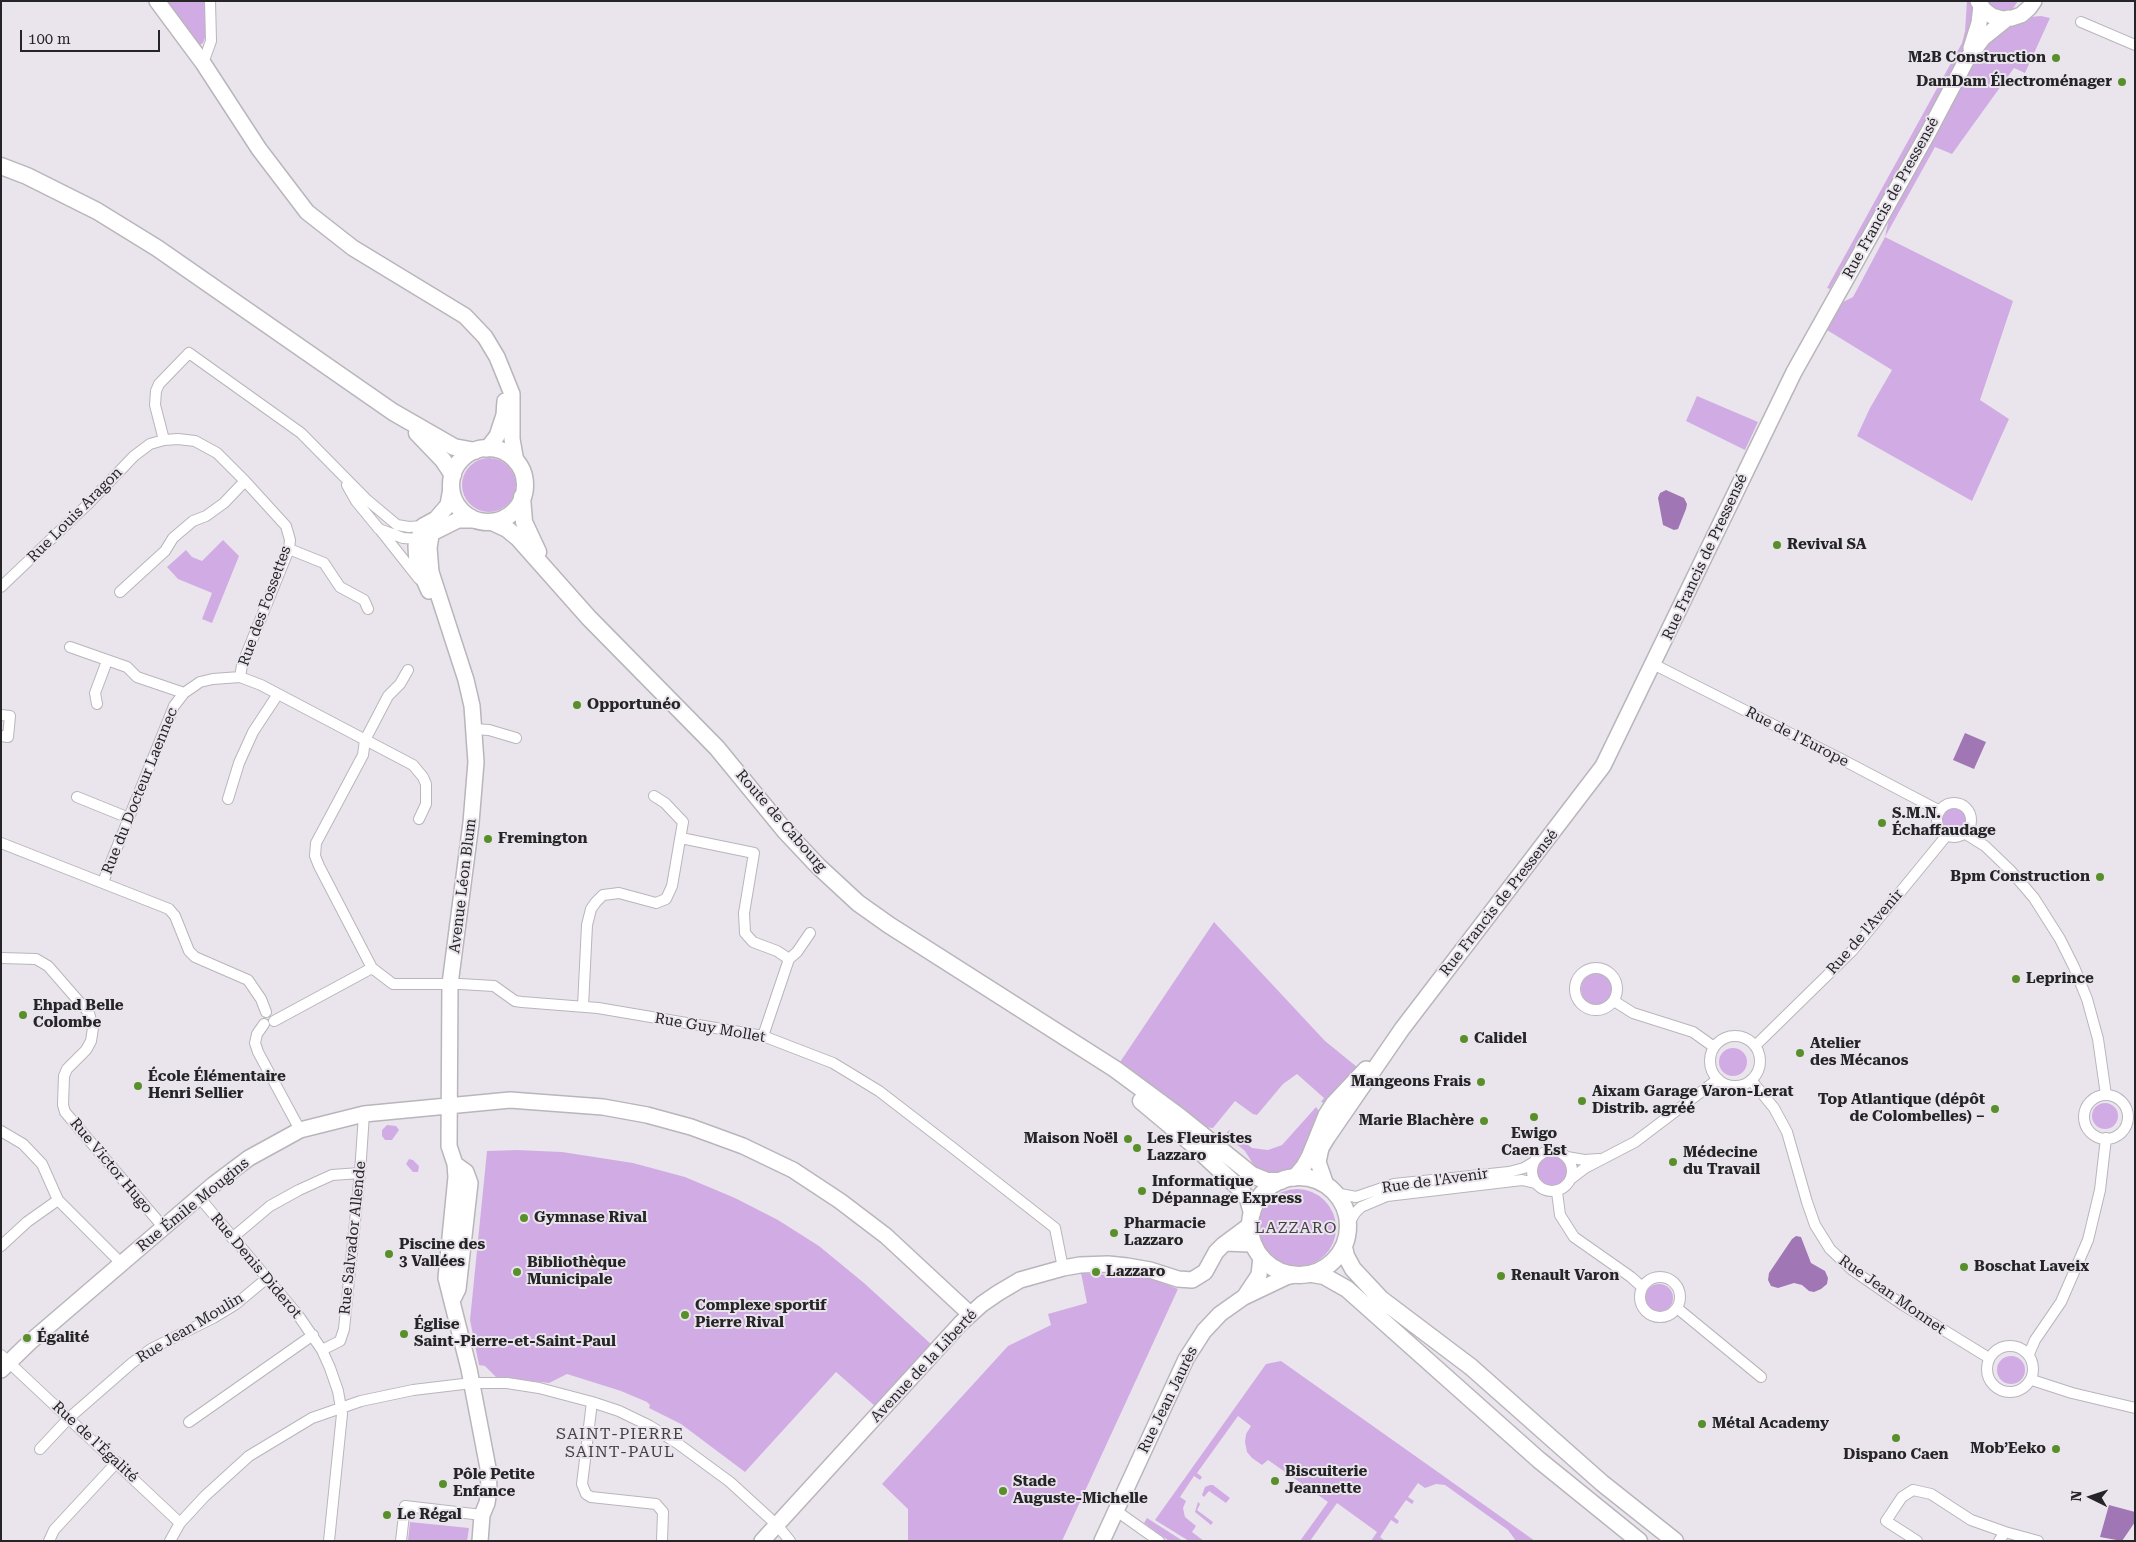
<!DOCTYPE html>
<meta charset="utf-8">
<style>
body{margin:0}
#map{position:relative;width:2136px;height:1542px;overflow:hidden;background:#eae5ec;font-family:"Roboto Serif",serif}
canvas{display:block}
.frame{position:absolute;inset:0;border:2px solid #252426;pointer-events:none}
.north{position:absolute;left:2066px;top:1472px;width:50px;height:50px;-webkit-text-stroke:4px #eae5ec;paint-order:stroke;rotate:274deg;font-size:14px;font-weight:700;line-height:20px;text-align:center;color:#252426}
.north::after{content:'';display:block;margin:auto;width:18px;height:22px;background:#252426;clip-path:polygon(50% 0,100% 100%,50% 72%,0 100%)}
.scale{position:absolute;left:20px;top:30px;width:140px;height:22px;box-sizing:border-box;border:2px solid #252426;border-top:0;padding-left:6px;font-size:15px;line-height:18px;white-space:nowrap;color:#252426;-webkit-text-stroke:4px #eae5ec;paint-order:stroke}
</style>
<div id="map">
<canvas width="2136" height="1542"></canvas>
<div class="frame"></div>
<div class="north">N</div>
<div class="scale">100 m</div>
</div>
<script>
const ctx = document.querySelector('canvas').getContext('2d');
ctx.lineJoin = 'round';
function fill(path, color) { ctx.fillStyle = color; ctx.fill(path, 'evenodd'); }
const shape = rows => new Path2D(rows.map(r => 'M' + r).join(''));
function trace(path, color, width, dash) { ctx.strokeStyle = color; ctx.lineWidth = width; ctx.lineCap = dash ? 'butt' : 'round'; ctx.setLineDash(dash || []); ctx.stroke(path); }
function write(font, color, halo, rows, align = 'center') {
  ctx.font = font + ' "Roboto Serif",serif'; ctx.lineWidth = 4; ctx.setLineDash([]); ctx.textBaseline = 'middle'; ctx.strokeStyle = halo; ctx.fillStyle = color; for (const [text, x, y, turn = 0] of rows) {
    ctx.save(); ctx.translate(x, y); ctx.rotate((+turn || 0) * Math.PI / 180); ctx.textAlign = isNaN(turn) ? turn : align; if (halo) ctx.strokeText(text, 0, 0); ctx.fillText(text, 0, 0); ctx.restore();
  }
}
fill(shape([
 [167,1,206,1,207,32,203,43,200,45,198,43],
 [1967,1,1973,1,1977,15,1959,65,1830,289,1827,288,1962,43,1965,31],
 [1985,1,2018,1,2010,13,1999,12],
 [2041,16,2050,18,2025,73,2014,68,1952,154,1935,147,1885,237,2013,301,1980,400,2009,419,1972,501,1857,436,1870,408,1892,370,1827,330,1843,302,1853,297,1885,237,1890,213,1984,47,1993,33,2029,17],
 [1697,396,1758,422,1745,450,1686,421],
 '462 485a27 27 0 1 1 54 0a27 27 0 1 1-54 0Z',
 [223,540,239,556,212,623,202,619,212,593,178,579,167,567,186,550,192,557,202,561],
 '1940 820a14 14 0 1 1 28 0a14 14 0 1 1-28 0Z',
 [1214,922,1325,1041,1357,1067,1331,1099,1325,1103,1321,1102,1324,1098,1297,1074,1283,1084,1257,1115,1253,1114,1235,1101,1213,1128,1204,1127,1118,1065],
 '1581 989a16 16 0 1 1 32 0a16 16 0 1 1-32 0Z',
 '1719 1062a14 14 0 1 1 28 0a14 14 0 1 1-28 0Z',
 '2092 1116a13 13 0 1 1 26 0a13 13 0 1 1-26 0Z',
 [1316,1107,1319,1111,1303,1149,1305,1154,1295,1170,1283,1175,1258,1172,1245,1151,1225,1135,1229,1130,1252,1148,1268,1150,1282,1145],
 [387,1125,396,1126,399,1130,392,1140,385,1140,382,1136,382,1130],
 [517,1150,562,1152,633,1163,685,1177,735,1198,778,1220,819,1246,864,1283,931,1344,875,1406,836,1372,745,1472,681,1424,649,1408,650,1405,647,1402,621,1391,567,1374,549,1383,496,1377,485,1366,479,1365,470,1320,487,1151],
 '1536 1171a16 16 0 1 1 32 0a16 16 0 1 1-32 0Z',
 [409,1159,413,1160,419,1166,418,1172,413,1172,406,1164],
 '1258 1228a39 39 0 1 1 78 0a39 39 0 1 1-78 0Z',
 [1081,1273,1151,1278,1178,1289,1062,1541,908,1541,908,1509,882,1484,1008,1346,1051,1325,1048,1314,1087,1303],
 '1645 1298a14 14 0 1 1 28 0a14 14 0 1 1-28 0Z',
 '1997 1370a14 14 0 1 1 28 0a14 14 0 1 1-28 0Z',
 [1281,1361,1428,1465,1535,1541,1516,1541,1508,1530,1445,1485,1436,1484,1425,1488,1418,1483,1408,1497,1414,1501,1412,1504,1406,1500,1394,1517,1399,1521,1397,1524,1391,1520,1380,1537,1385,1541,1371,1541,1377,1532,1337,1503,1310,1541,1300,1541,1328,1502,1268,1460,1262,1465,1252,1458,1247,1452,1245,1442,1246,1434,1251,1426,1238,1416,1197,1473,1202,1477,1200,1480,1194,1476,1180,1497,1186,1501,1183,1508,1185,1517,1196,1526,1192,1532,1204,1541,1189,1541,1155,1520,1266,1364],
 [1210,1485,1213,1485,1230,1498,1226,1503,1209,1491,1204,1497,1202,1495,1205,1487],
 [1198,1502,1200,1504,1197,1510,1213,1522,1211,1525,1195,1512],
 [1147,1518,1183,1541,1169,1541,1144,1523],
 [410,1522,469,1528,467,1541,408,1541]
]), '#d1ace4');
fill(shape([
 [1666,490,1684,498,1687,504,1686,509,1678,529,1674,530,1663,525,1658,498,1660,493],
 [1965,733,1986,742,1974,769,1953,760],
 [1796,1236,1801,1237,1811,1263,1825,1271,1828,1278,1827,1284,1821,1289,1814,1292,1809,1291,1802,1285,1794,1283,1778,1288,1771,1286,1768,1280,1769,1273,1792,1239],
 [2109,1505,2135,1512,2135,1522,2122,1541,2100,1537]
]), '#a076b5');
const street = shape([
 [2081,22,2135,45],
 [203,63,211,41,210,1],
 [164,440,155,405,156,391,159,384,189,353,301,433,366,499,397,525,409,527,423,526],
 [347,485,356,501,379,529,403,538,418,539],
 [381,531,419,579],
 [289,549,324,563,340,587,364,600,368,609],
 [1,587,88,504,134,456,150,444,164,440,178,439,195,441,217,453,245,481,286,526,290,540,289,549,242,665,240,677],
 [120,592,165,551,173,538,193,521,206,516,224,503,245,481],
 [70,647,127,667,137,677,184,693],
 [1653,664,1843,760,1940,811],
 [97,704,95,693,107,661],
 [1,715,10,716,8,737,1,736],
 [474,729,489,730,516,738],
 [77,797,129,818],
 [228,799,239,763,253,732,278,694],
 '1937 820a17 17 0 1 1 34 0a17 17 0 1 1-34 0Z',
 [1964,833,1985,846,2010,870,2034,898,2060,939,2074,967,2087,999,2098,1039,2106,1095],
 [681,838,754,853,744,913,745,933,753,942,777,951,789,959,763,1036],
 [1,843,169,909,175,916,189,951,195,957,248,980,261,999,266,1012],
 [103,882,174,706,184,693,200,682,213,679,240,677,261,685,413,765,423,777,426,784,426,804,419,819],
 [1,958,36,959,48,966,89,1013,93,1028,91,1041,86,1050,67,1069,64,1076,63,1105,65,1112,164,1228],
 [789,959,797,952,810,933],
 '1575 989a21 21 0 1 1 42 0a21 21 0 1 1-42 0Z',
 [372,968,319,866,315,856,316,843,363,755,365,740,388,696,400,684,408,670],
 [1614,1001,1633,1013,1693,1032,1714,1047],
 [583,1006,587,925,591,909,596,902,603,895,619,893,656,903,666,899,672,886,683,822,665,803,654,796],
 [274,1021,372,968,393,984,460,984,494,986,515,1001,522,1002,598,1008,763,1036,833,1063,879,1091,953,1148,1055,1228,1063,1268],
 [264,1024,257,1034,255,1043,258,1052,300,1130],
 '1710 1061a25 25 0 1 1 50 0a25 25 0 1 1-50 0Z',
 [1755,1046,1852,951,1947,835],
 [1751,1080,1774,1108,1787,1132,1807,1202,1815,1225,1830,1249,1851,1269,1903,1305,1989,1358],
 '2084 1117a22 22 0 1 1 44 0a22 22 0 1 1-44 0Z',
 [1,1131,23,1144,42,1164,58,1200,122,1264],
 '1532 1171a20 20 0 1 1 40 0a20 20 0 1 1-40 0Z',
 [1567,1157,1584,1160,1599,1159],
 [1572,1178,1585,1168,1635,1142,1718,1079],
 [1557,1192,1560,1215,1574,1237,1631,1277,1642,1287],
 [1335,1193,1356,1197,1394,1184,1509,1172,1524,1168,1534,1162],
 [199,1197,298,1315,322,1350,330,1368,338,1391,342,1414,329,1541],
 [1348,1225,1355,1213,1361,1207,1387,1196,1522,1180,1535,1183],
 [232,1238,270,1206,299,1190,332,1175,360,1173],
 [1,1246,27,1222,58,1200],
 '1640 1297a20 20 0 1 1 40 0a20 20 0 1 1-40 0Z',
 [1677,1308,1761,1377],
 '1987 1369a23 23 0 1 1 46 0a23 23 0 1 1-46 0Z',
 [322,1350,340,1341,344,1329,360,1173,364,1114],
 [2029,1354,2035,1340,2061,1302,2088,1240,2100,1190,2106,1138],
 [1,1355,180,1523],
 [2032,1380,2072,1393,2135,1408],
 [592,1402,582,1484,586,1494,591,1497,656,1504,663,1512,662,1541],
 [189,1422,313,1335],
 [40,1449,69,1418,132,1363,151,1349,213,1318,236,1304,266,1279],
 [1115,1510,1159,1541],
 [49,1541,54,1530,117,1462],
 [170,1541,180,1523,205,1496,249,1456,312,1418,361,1401,413,1390,472,1383,507,1383,539,1388,592,1402,619,1411,650,1426,677,1443,730,1482,777,1525,790,1541],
 [401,1541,405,1506,482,1515],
 [1917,1541,1886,1521,1902,1497,1913,1490,1931,1494,1971,1520,2005,1532],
 [1999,1541,2005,1532,2038,1541]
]);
const secondary = shape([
 [157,1,203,63,259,149,307,212,353,248,465,316,485,337,497,357,512,394,512,439,516,462],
 [1978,1,1984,10,1992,16,2002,19,2012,18,2021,15,2029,8,2034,1],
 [1971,48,1979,23,1981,5],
 [487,449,497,436,504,415,505,401],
 [431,535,429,548,431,572,466,680,472,706,476,762,471,823,450,984,449,1146,455,1164,456,1177,446,1278,469,1369,488,1468,489,1489,487,1503,482,1515,480,1541],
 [422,538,458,520,474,520],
 [429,591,417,564,416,546,423,526,436,519,448,505,451,488],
 [1294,1178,1304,1166,1309,1157,1326,1115,1333,1104,1366,1069],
 [1326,1185,1318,1162,1321,1148,1327,1138,1402,1029,1603,766,1794,372,1929,131,1967,59,1983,38,2008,18],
 [1226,1243,1249,1244,1255,1246],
 [1245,1296,1259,1275,1261,1257],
 [453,1299,458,1289,470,1183,466,1172,455,1164],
 [1,1370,30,1342,213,1185,249,1158,300,1130,364,1114,510,1100,603,1107,647,1115,691,1127,743,1146,793,1170,840,1201,886,1236,970,1314],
 [762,1541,961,1323,982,1304,998,1293,1020,1280,1063,1268,1080,1265,1108,1264,1127,1266,1150,1270,1178,1279,1192,1280,1205,1272,1216,1252,1223,1245,1250,1225],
 [1102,1541,1186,1359,1204,1331,1220,1314,1244,1297,1286,1277,1295,1275]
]);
const primary = shape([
 [1,166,27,176,97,211,157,248,393,412,454,447,475,451],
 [417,433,443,460,453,475],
 '451 485a37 37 0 1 1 74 0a37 37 0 1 1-74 0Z',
 [522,497,524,522,538,552],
 [492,522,507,529,518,538,589,618,717,748,785,831,818,866,858,903,889,925,1115,1069,1180,1117,1252,1175,1267,1181,1281,1181],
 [1141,1101,1190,1142,1238,1187,1248,1199,1252,1213],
 '1250 1226a49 49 0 1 1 98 0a49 49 0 1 1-98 0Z',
 [1344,1247,1346,1256,1353,1269,1381,1299,1471,1367,1602,1483,1675,1541],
 [1312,1274,1324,1276,1347,1289,1539,1460,1639,1541]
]);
trace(street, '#b9b5bb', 12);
trace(secondary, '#b9b5bb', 18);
trace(primary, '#b9b5bb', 19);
trace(street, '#fff', 10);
trace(secondary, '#fff', 15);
trace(primary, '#fff', 16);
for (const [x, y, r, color] of [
 [2056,58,5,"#588f2a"],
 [2122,82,5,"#588f2a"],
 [1777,545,5,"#588f2a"],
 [577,705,5,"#588f2a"],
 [1882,823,5,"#588f2a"],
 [488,839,5,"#588f2a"],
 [2100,877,5,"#588f2a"],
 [2016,979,5,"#588f2a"],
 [23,1015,5,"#588f2a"],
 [1464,1039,5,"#588f2a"],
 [1800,1053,5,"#588f2a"],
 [1481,1082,5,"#588f2a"],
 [138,1086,5,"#588f2a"],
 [1582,1101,5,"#588f2a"],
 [1995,1109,5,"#588f2a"],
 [1534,1117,5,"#588f2a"],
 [1484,1121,5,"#588f2a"],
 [1128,1139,5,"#588f2a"],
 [1137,1148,5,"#588f2a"],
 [1673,1162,5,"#588f2a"],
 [1142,1191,5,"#588f2a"],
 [524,1218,5,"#588f2a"],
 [1114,1233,5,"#588f2a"],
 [389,1254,5,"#588f2a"],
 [1964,1267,5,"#588f2a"],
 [517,1272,5,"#588f2a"],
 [1096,1272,5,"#588f2a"],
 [1501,1276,5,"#588f2a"],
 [685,1315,5,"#588f2a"],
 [404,1334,5,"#588f2a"],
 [27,1338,5,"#588f2a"],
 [1702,1424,5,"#588f2a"],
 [1896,1438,5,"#588f2a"],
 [2056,1449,5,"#588f2a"],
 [1275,1481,5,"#588f2a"],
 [443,1484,5,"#588f2a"],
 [1003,1491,5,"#588f2a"],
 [387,1515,5,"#588f2a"]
]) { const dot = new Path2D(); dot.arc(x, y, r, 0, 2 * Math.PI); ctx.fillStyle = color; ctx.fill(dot); trace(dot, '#eae5ec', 2); }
write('bold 15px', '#252426', '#eae5ec', [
 ["M2B Construction",2046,58,"right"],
 ["DamDam Électroménager",2112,82,"right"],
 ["Revival SA",1787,545],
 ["Opportunéo",587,705],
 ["S.M.N.",1892,814],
 ["Échaffaudage",1892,831],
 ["Fremington",498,839],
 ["Bpm Construction",2090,877,"right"],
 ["Leprince",2026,979],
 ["Ehpad Belle",33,1006],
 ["Colombe",33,1023],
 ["Calidel",1474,1039],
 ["Atelier",1810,1044],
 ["des Mécanos",1810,1061],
 ["École Élémentaire",148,1077],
 ["Henri Sellier",148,1094],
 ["Mangeons Frais",1471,1082,"right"],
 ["Aixam Garage Varon-Lerat",1592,1092],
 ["Distrib. agréé",1592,1109],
 ["Top Atlantique (dépôt",1985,1100,"right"],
 ["de Colombelles) –",1985,1117,"right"],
 ["Marie Blachère",1474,1121,"right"],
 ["Ewigo",1534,1134,"center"],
 ["Caen Est",1534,1151,"center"],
 ["Maison Noël",1118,1139,"right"],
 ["Les Fleuristes",1147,1139],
 ["Lazzaro",1147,1156],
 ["Médecine",1683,1153],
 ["du Travail",1683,1170],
 ["Informatique",1152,1182],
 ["Dépannage Express",1152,1199],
 ["Gymnase Rival",534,1218],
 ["Pharmacie",1124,1224],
 ["Lazzaro",1124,1241],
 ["Piscine des",399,1245],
 ["3 Vallées",399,1262],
 ["Bibliothèque",527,1263],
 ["Municipale",527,1280],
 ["Boschat Laveix",1974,1267],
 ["Lazzaro",1106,1272],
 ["Renault Varon",1511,1276],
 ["Complexe sportif",695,1306],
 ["Pierre Rival",695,1323],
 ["Église",414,1325],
 ["Saint-Pierre-et-Saint-Paul",414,1342],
 ["Égalité",37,1338],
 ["Métal Academy",1712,1424],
 ["Mob’Eeko",2046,1449,"right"],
 ["Dispano Caen",1896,1455,"center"],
 ["Biscuiterie",1285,1472],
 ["Jeannette",1285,1489],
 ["Pôle Petite",453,1475],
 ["Enfance",453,1492],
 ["Stade",1013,1482],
 ["Auguste-Michelle",1013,1499],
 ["Le Régal",397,1515]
], 'left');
write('15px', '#252426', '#eae5ec', [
 ["Rue Francis de Pressensé",1891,198,-61],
 ["Rue Louis Aragon",75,515,-45],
 ["Rue Francis de Pressensé",1705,557,-65],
 ["Rue des Fossettes",265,606,-70],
 ["Rue de l'Europe",1797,737,27],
 ["Rue du Docteur Laennec",140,791,-68],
 ["Route de Cabourg",781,821,49],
 ["Avenue Léon Blum",463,886,-83],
 ["Rue Francis de Pressensé",1499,903,-52],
 ["Rue de l'Avenir",1865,932,-49],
 ["Rue Guy Mollet",710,1028,10],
 ["Rue Victor Hugo",111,1166,50],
 ["Rue de l'Avenir",1435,1181,-8],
 ["Rue Émile Mougins",193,1205,-39],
 ["Rue Salvador Allende",353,1238,-84],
 ["Rue Denis Diderot",256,1266,50],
 ["Rue Jean Monnet",1892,1295,35],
 ["Rue Jean Moulin",190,1328,-31],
 ["Avenue de la Liberté",924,1366,-47],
 ["Rue Jean Jaurès",1168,1400,-64],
 ["Rue de l'Égalité",95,1442,43]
]);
ctx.letterSpacing = '1px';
write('16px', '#454146', '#eae5ec', [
 ["LAZZARO",1296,1228],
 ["SAINT-PIERRE",620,1434],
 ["SAINT-PAUL",620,1452]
]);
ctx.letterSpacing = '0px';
</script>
